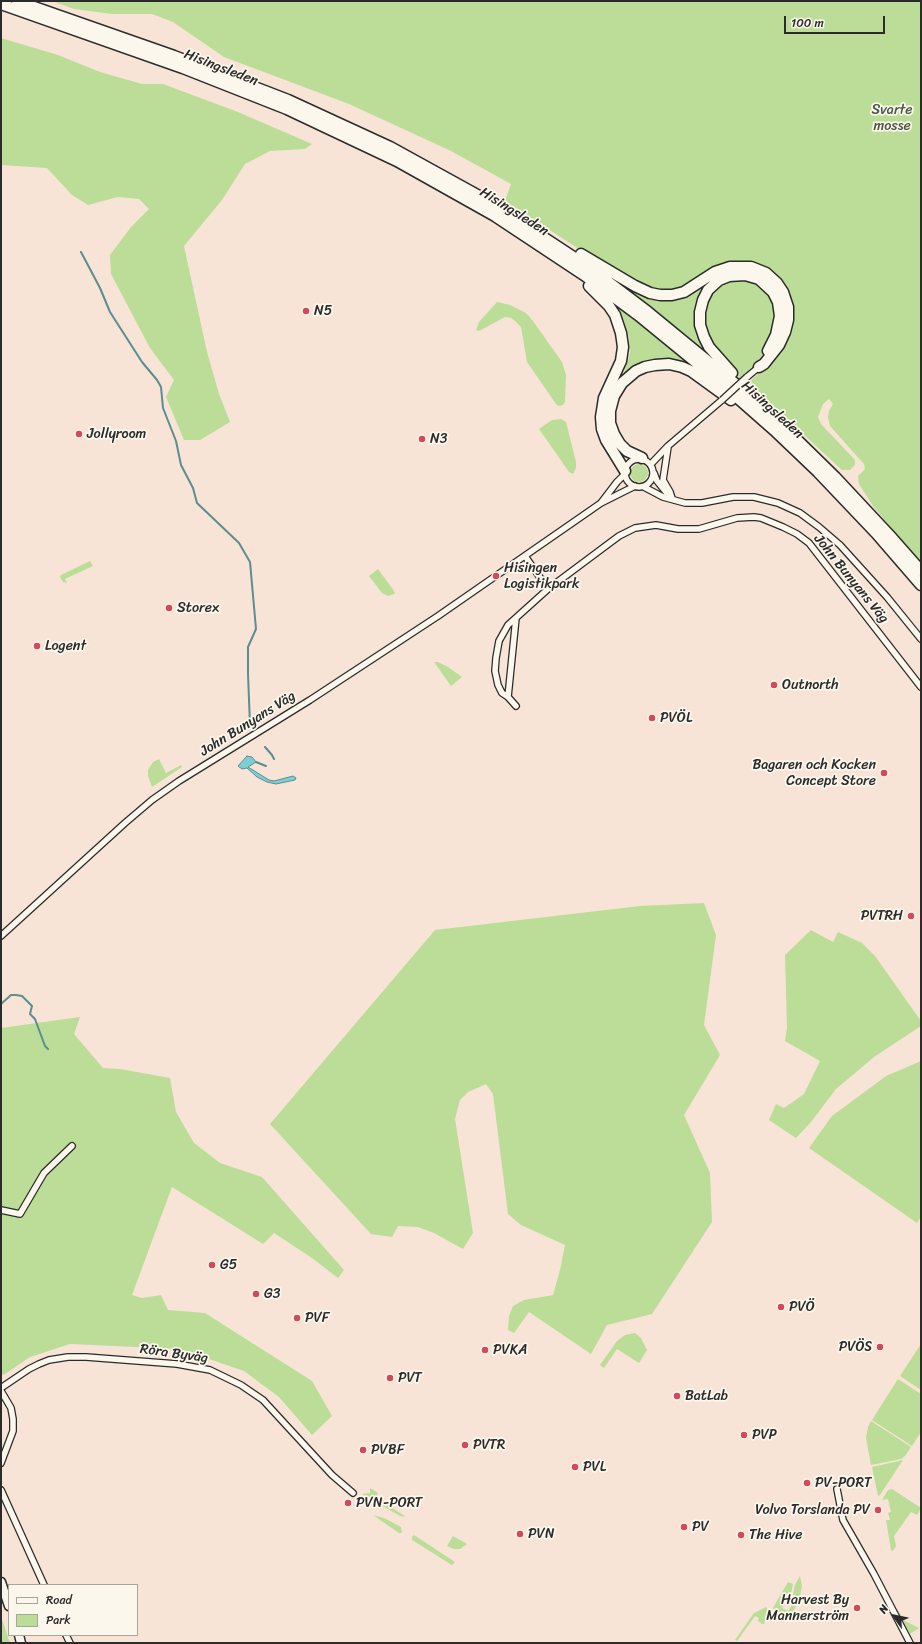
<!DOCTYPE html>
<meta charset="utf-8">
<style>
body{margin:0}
#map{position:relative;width:922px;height:1644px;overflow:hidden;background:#f7e4d6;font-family:Sriracha,sans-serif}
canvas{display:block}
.frame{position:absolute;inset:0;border:2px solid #2b2b2b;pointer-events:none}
.legend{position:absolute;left:8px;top:1584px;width:130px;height:52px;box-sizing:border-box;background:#fbf7ec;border:1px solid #a8a59f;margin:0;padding:5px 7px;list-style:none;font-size:12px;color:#2b2b2b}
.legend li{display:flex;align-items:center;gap:8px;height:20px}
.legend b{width:20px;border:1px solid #a8a59f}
.north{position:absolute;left:874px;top:1596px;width:40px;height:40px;-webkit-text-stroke:3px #fbf7ec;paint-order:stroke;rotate:303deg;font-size:11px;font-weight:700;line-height:16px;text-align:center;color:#2b2b2b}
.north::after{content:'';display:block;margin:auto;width:14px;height:18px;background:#2b2b2b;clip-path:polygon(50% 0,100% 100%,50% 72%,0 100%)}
.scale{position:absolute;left:784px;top:16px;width:101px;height:18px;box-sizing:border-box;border:2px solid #2b2b2b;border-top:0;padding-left:5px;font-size:12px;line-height:14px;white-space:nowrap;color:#2b2b2b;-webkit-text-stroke:3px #fbf7ec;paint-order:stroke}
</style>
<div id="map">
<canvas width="922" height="1644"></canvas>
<div class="frame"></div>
<ul class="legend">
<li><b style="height:5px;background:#fbf7ec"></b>Road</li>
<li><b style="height:11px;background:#bbdd97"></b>Park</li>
</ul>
<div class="north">N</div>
<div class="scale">100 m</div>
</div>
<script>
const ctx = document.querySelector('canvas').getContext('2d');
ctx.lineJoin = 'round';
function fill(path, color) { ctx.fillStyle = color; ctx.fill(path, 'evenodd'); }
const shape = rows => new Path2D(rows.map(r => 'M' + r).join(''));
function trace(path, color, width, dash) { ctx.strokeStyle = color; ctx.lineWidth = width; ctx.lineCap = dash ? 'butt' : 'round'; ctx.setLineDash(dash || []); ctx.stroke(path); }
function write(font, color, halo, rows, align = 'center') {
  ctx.font = font + ' Sriracha,sans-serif'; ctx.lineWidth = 3.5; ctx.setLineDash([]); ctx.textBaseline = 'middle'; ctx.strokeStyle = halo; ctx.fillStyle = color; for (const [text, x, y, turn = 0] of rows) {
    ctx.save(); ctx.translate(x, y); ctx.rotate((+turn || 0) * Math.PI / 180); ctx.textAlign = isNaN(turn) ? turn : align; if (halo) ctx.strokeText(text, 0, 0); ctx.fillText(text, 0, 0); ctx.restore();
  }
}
fill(shape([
 [52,1,921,1,921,564,873,506,859,484,858,476,865,469,864,464,830,426,828,417,829,411,833,404,829,399,823,404,818,417,821,424,855,460,855,465,850,470,842,470,748,383,772,361,793,307,786,287,781,280,765,268,749,262,731,262,714,268,690,284,676,290,661,292,651,290,602,264,505,201,511,184,451,151,349,104,224,57,173,22,152,14,112,14,74,9],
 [1,38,58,55,100,72,142,84,163,84,238,112,312,144,305,149,270,151,245,164,222,200,184,246,207,352,219,394,230,422,200,440,184,440,166,397,174,380,150,348,111,274,110,255,131,227,149,209,139,199,118,197,88,205,72,195,47,168,1,165],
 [608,275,655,297,715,276,698,304,713,359,608,277],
 [727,279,755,280,774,300,776,319,766,349,755,366,740,379,719,355,705,331,702,308,711,291],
 [610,301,615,303,701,371,663,359,647,362,624,373,630,353,629,338,622,315],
 [497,302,510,305,526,313,533,321,562,362,566,375,565,402,563,405,559,406,556,404,527,362,521,327,515,321,511,318,505,317,481,330,478,331,476,330,479,322],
 [561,419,566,422,576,462,576,468,573,474,569,472,539,429,552,420],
 '630 473a9 9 0 1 1 18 0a9 9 0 1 1-18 0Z',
 [90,561,93,566,65,579,67,583,63,582,60,577,61,575],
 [378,569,392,588,395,593,394,594,388,596,382,593,369,576],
 [434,662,438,662,448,667,462,677,451,686],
 [159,759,166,773,181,765,182,767,152,787,148,776,148,770,153,762],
 [704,903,716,935,704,1025,720,1055,684,1115,710,1173,712,1222,652,1314,607,1325,591,1354,529,1312,514,1333,508,1330,509,1316,513,1306,524,1300,553,1295,560,1270,565,1245,521,1225,508,1214,493,1094,486,1084,468,1092,460,1100,455,1119,473,1233,463,1249,434,1233,418,1227,398,1226,392,1237,371,1234,270,1124,435,930,640,906],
 [811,930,833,942,838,932,862,943,875,956,921,1021,921,1026,874,1057,836,1089,811,1122,796,1138,769,1120,776,1104,784,1108,804,1094,820,1061,785,1041,787,1028,785,955],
 [80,1017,74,1034,103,1068,120,1069,170,1078,176,1112,194,1143,220,1163,262,1177,344,1270,338,1278,312,1258,274,1233,263,1244,172,1187,132,1295,142,1298,161,1295,168,1310,205,1313,312,1381,332,1416,312,1435,279,1397,244,1371,180,1349,70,1344,30,1357,5,1374,1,1375,1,1028],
 [921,1061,921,1217,917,1223,809,1148,832,1116,886,1076],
 [635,1333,641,1338,647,1350,639,1363,617,1349,604,1368,600,1365,617,1341,625,1335],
 [921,1344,921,1390,900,1376],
 [898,1379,921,1394,921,1432,912,1446,872,1420],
 [871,1421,911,1447,905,1456,901,1459,871,1465,866,1438,868,1427],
 [903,1460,880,1495,878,1496,872,1467],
 [370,1488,378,1493,376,1497,406,1517,400,1516,362,1494,370,1493],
 [892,1489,921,1508,917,1515,911,1512,894,1536,896,1546,893,1551,891,1550,886,1520,890,1520,888,1513,891,1512,888,1499,882,1500,888,1490],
 [373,1515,384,1518,401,1527,402,1533,399,1533],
 [414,1535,455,1562,452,1565,412,1540,412,1537],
 [453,1536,467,1544,460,1549,454,1549,447,1546],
 [800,1576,802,1586,799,1601,791,1615,785,1619,775,1612,773,1608,788,1582,793,1584,791,1594,782,1608,788,1611,797,1598,793,1595,795,1585],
 [766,1607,768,1610,764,1624,762,1624,757,1620,758,1620,759,1618,755,1616,737,1641,735,1640,754,1613],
 [896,1608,905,1621,919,1628,910,1634],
 [1,1616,10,1643,1,1643]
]), '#bbdd97');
const water = shape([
 [247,756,252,757,256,762,248,767,269,780,274,781,293,776,296,778,295,780,276,784,267,782,257,777,247,768,242,769,238,766,247,756]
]);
fill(water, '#7dced4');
trace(water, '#5c8d90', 1);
trace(shape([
 [81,252,100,288,110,312,142,362,157,380,161,387,163,408,176,441,181,465,193,488,197,503,239,543,250,562,256,629,248,647,248,674,250,725],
 [265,747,272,755,274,759],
 [256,762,266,766],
 [1,1004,11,995,16,995,22,996,32,1006,30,1014,35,1019,45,1046,48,1049]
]), '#5c8d90', 2);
const street = shape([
 [747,377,759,367],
 [668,447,663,480,670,492,672,498],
 '625 473a14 14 0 1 1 28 0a14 14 0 1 1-28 0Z',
 [651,464,668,446,722,400],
 [654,473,657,481,670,497],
 [644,487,663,497,685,503,702,503,733,497,754,497,778,503,800,513,819,527,840,545,887,597,921,639],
 [601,503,617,482,625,474],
 [548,589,619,536,635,528,656,525,678,529,699,529,737,518,754,517,761,518,783,527,797,534,809,543,921,687],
 [508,697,516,618],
 [516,706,508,697,502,693,498,685,495,671,496,658,499,641,508,625,548,589,525,556],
 [1,936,125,823,152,800,179,781,310,700,438,616,601,503,635,486],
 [1,1210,20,1214,44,1173,72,1146],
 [1,1388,29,1369,39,1364,49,1360,68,1357,86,1357,177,1364,210,1370,241,1385,263,1400,332,1475,353,1493],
 [1,1391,11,1408,13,1419,13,1431,1,1463],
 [837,1489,843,1520,874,1574,910,1643],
 [1,1490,44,1585],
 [66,1635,70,1643]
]);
const secondary = shape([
 [1,1582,9,1606],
 [19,1635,21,1643]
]);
const highway = shape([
 [17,1,174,56,288,100,390,147,488,201,590,268,648,312,737,385,784,427,835,477,892,538,921,571],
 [1,4,183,68,287,109,397,161,495,216,584,275,638,315,715,378,774,430,818,472,876,533,921,585],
 [581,254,635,286,650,293,660,295,672,295,684,292,715,272,730,267,751,267,766,273,777,283,783,292,788,307,788,320,785,332,779,345,764,364,759,367],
 [589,286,609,306,615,315,621,333,623,347,621,361,604,398,601,417,602,429,606,440,625,471],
 [732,373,709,347,704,337,700,325,700,312,703,300,708,290,719,280,729,276,745,275,759,279,773,292,778,302,780,316,776,335,768,351],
 [642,458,627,451,620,444,614,434,610,423,610,411,614,396,622,383,636,371,645,367,655,365,669,364,682,367,691,371,731,400]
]);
trace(street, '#2b2b2b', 8);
trace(secondary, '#2b2b2b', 11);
trace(highway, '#2b2b2b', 13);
trace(street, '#fbf7ec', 5.5);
trace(secondary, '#fbf7ec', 8);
trace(highway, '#fbf7ec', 10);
const streetBridge = shape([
 [722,400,747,377]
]);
trace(streetBridge, '#2b2b2b', 8, []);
trace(streetBridge, '#fbf7ec', 5.5);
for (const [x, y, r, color] of [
 [306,311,4,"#d1495b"],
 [79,434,4,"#d1495b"],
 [422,439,4,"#d1495b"],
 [496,576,4,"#d1495b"],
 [169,608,4,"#d1495b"],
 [37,646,4,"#d1495b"],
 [774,685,4,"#d1495b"],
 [652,718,4,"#d1495b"],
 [884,773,4,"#d1495b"],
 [911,916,4,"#d1495b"],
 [212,1265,4,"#d1495b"],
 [256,1294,4,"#d1495b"],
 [781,1307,4,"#d1495b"],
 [297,1318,4,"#d1495b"],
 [880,1347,4,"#d1495b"],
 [485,1350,4,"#d1495b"],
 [390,1378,4,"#d1495b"],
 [677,1396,4,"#d1495b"],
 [744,1435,4,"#d1495b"],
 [465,1445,4,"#d1495b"],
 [363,1450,4,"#d1495b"],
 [575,1467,4,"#d1495b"],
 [807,1483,4,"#d1495b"],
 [348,1503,4,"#d1495b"],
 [878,1510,4,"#d1495b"],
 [684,1527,4,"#d1495b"],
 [520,1534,4,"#d1495b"],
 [741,1535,4,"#d1495b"],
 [857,1608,4,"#d1495b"]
]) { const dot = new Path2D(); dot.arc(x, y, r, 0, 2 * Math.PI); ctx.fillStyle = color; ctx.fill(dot); trace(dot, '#fbf7ec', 1.5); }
write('14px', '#2b2b2b', '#fbf7ec', [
 ["Hisingsleden",221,68,21],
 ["Hisingsleden",514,212,32],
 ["Hisingsleden",772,410,42],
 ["John Bunyans Väg",851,579,51],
 ["John Bunyans Väg",248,724,-32],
 ["Röra Byväg",174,1354,8]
]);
write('14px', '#4f5846', '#fbf7ec', [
 ["Svarte",892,110],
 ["mosse",892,126]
]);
write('14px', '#2b2b2b', '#fbf7ec', [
 ["N5",314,311],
 ["Jollyroom",87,434],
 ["N3",430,439],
 ["Hisingen",504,568],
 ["Logistikpark",504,584],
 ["Storex",177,608],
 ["Logent",45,646],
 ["Outnorth",782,685],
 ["PVÖL",660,718],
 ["Bagaren och Kocken",876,765,"right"],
 ["Concept Store",876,781,"right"],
 ["PVTRH",903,916,"right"],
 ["G5",220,1265],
 ["G3",264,1294],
 ["PVÖ",789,1307],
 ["PVF",305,1318],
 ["PVÖS",872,1347,"right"],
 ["PVKA",493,1350],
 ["PVT",398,1378],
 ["BatLab",685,1396],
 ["PVP",752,1435],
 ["PVTR",473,1445],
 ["PVBF",371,1450],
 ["PVL",583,1467],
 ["PV-PORT",815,1483],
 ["PVN-PORT",356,1503],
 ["Volvo Torslanda PV",870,1510,"right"],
 ["PV",692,1527],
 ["PVN",528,1534],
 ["The Hive",749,1535],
 ["Harvest By",849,1600,"right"],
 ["Mannerström",849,1616,"right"]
], 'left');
</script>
